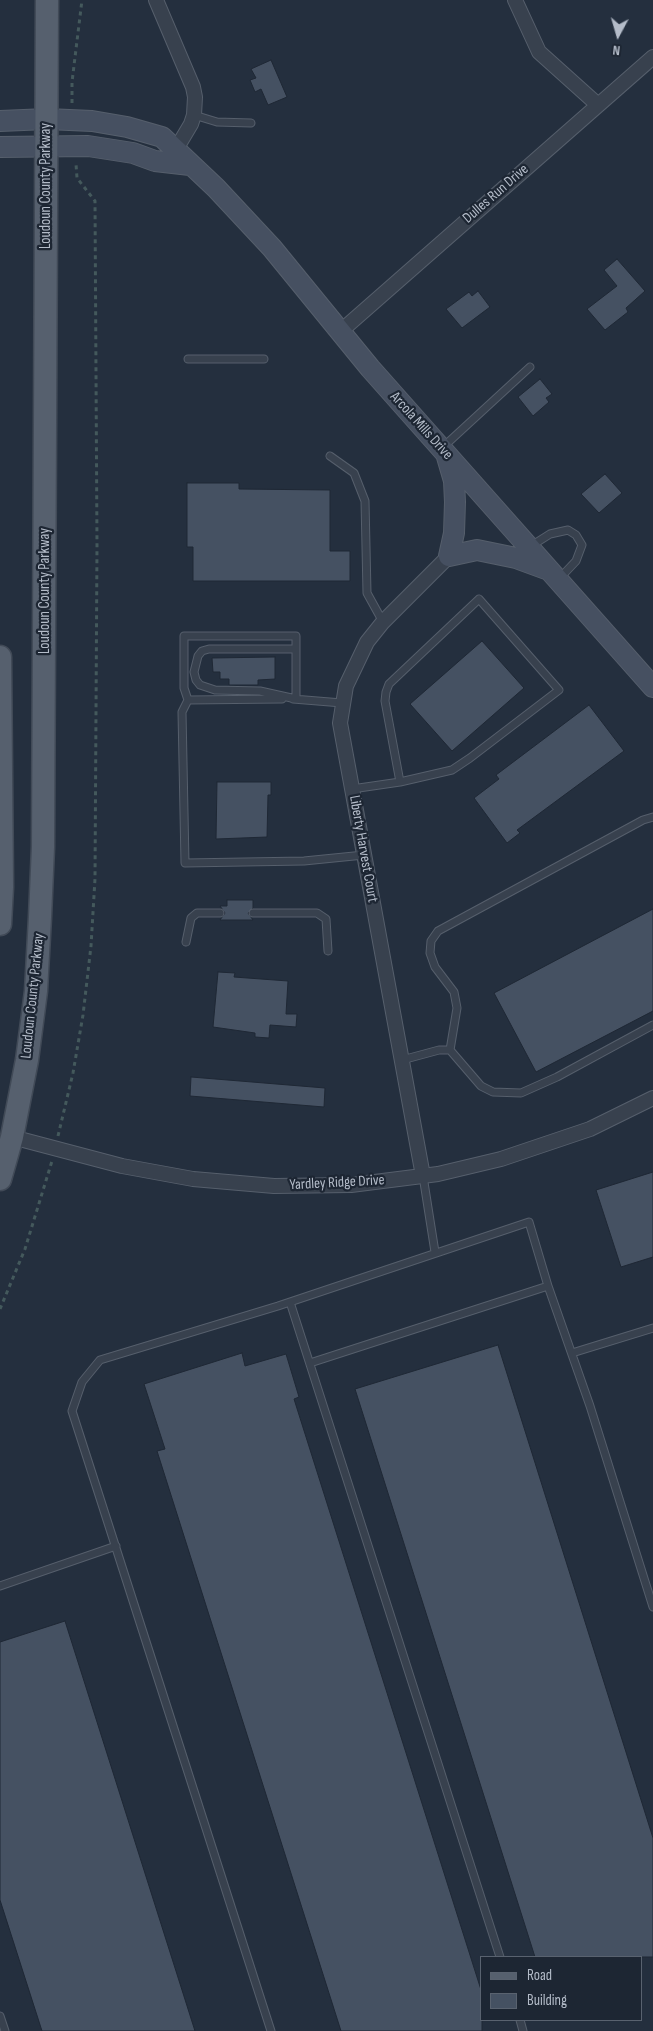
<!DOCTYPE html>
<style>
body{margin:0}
#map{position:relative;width:653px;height:2031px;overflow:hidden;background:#242f3e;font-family:"Sofia Sans Condensed",sans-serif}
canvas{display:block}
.legend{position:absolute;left:480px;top:1956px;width:162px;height:65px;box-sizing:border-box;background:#1d2633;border:1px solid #59626f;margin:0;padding:6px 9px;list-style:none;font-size:15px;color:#b4bcc9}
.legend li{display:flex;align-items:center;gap:10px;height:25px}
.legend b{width:25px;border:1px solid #59626f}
.north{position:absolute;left:593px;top:10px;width:50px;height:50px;-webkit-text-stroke:4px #1d2633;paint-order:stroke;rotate:186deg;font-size:14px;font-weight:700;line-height:20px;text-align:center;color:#b4bcc9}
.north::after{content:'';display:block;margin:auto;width:18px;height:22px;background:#b4bcc9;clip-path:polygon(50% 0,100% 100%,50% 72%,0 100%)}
</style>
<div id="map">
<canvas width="653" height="2031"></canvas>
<ul class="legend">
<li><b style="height:6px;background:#56606e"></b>Road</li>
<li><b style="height:14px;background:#455162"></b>Building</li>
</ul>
<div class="north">N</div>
</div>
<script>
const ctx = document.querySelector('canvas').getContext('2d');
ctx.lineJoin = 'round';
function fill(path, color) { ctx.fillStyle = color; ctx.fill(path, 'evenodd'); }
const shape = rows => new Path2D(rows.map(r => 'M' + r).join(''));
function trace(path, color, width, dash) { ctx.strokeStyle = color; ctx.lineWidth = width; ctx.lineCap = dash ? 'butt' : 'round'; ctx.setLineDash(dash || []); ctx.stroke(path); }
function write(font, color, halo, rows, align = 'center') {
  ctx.font = font + ' "Sofia Sans Condensed",sans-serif'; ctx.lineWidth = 4.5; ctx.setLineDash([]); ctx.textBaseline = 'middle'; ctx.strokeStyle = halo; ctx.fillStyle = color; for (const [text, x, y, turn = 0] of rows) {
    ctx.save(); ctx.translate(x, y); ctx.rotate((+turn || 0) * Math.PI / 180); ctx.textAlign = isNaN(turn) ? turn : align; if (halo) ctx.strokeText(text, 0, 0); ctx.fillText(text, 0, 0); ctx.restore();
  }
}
const building = shape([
 [271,60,287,97,268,105,261,89,255,92,250,80,256,78,251,69,271,60],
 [617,259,645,291,626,308,628,312,605,330,587,309,617,286,604,270,617,259],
 [478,291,490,307,462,328,446,309,469,292,472,296,478,291],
 [540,379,552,394,546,398,549,402,533,416,518,397,540,379],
 [605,474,622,493,599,513,581,494,605,474],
 [187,483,239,483,239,489,330,490,330,551,350,551,350,581,193,581,193,547,187,547,187,483],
 [482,641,524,688,452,751,410,704,482,641],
 [275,657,275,679,258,680,258,685,229,685,229,679,220,679,220,672,213,672,212,658,275,657],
 [589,705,624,751,517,830,520,833,507,843,474,798,499,779,496,775,589,705],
 [217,782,271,782,271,795,268,795,267,837,216,839,217,782],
 [227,900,253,900,253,908,248,913,253,920,220,920,225,913,220,906,227,906,227,900],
 [653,909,653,1011,536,1072,494,993,653,909],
 [218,972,235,973,234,977,288,981,286,1014,297,1014,296,1027,270,1025,269,1038,255,1037,255,1033,213,1027,218,972],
 [191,1077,325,1088,324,1107,190,1096,191,1077],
 [653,1172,653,1257,621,1267,596,1190,653,1172],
 [498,1345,653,1838,653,1957,535,1957,355,1389,498,1345],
 [242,1353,245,1366,286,1354,299,1397,294,1399,482,1993,482,2031,341,2031,157,1451,165,1449,144,1384,242,1353],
 [65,1621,195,2031,42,2031,0,1900,0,1642,65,1621]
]);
fill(building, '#455162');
trace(building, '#1f2835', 1);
const lane = shape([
 [194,115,217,122,251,123],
 [188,359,264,359],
 [442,448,530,367],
 [330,456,354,473,365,501,367,593,383,622],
 [531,546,550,534,568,530,576,535,582,545,576,561,558,580],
 [296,649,209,649,202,651,198,656,194,672,196,680,200,685,215,690,260,691,296,699],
 [293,699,342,703],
 [188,700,182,712,185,863,304,861,364,855],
 [188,700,184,688,184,636,296,636,296,699],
 [188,700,282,699],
 [352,789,400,782,452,770,470,758,559,690,479,599,389,684,386,692,385,701,400,782],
 [253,913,317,913,326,919,328,951],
 [186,942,191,918,197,913,220,913],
 [450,1050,457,1008,454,992,435,967,430,953,431,941,438,931,643,820,653,817],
 [402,1060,439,1050,450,1050,481,1086,493,1092,521,1093,557,1077,653,1025],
 [423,1176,435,1252],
 [548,1286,590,1406,653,1607],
 [290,1302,500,1957],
 [572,1353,653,1328],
 [0,1586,116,1546],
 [0,2016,5,2031],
 [520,2020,523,2031],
 [271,2031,72,1411,82,1382,100,1360,278,1306,529,1222,548,1286,310,1363]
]);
const street = shape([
 [156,0,193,87,195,97,194,115,191,124,172,156],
 [515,0,539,52,598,105],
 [341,331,653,57],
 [12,1137,122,1166,193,1179,274,1186,351,1185,438,1174,501,1159,590,1129,653,1098],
 [423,1176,340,723,346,686,367,642,383,622,449,556]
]);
const secondary = shape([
 [0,121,47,119,92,121,127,127,162,137,216,188,272,248,370,368,653,687],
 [0,147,88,146,133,153,155,161,190,165],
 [447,457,454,481,455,502,454,533,449,556],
 [449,556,477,550,516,558,546,569]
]);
const primary = shape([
 [0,657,2,887,0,924],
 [0,1179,12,1137,27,1060,36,991,40,917,43,847,47,0]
]);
trace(lane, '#565f6c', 9);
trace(street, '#565f6c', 16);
trace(secondary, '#565f6c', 22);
trace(primary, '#414a57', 25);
trace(shape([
 [72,103,72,82,82,0],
 [58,1136,73,1073,83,1015,91,946,95,879,97,545,95,201,77,178,76,164],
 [0,1309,25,1249,52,1161]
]), '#44595c', 3, [4, 4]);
trace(lane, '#38414e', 7);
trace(street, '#38414e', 14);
trace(secondary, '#465061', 20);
trace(primary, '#56606e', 22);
write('15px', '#b4bcc9', '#1d2633', [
 ["Loudoun County Parkway",46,186,-90],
 ["Dulles Run Drive",496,194,-41],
 ["Arcola Mills Drive",421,426,48],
 ["Loudoun County Parkway",45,591,-90],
 ["Liberty Harvest Court",363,849,80],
 ["Loudoun County Parkway",33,996,-84],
 ["Yardley Ridge Drive",337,1183,-3]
]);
</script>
